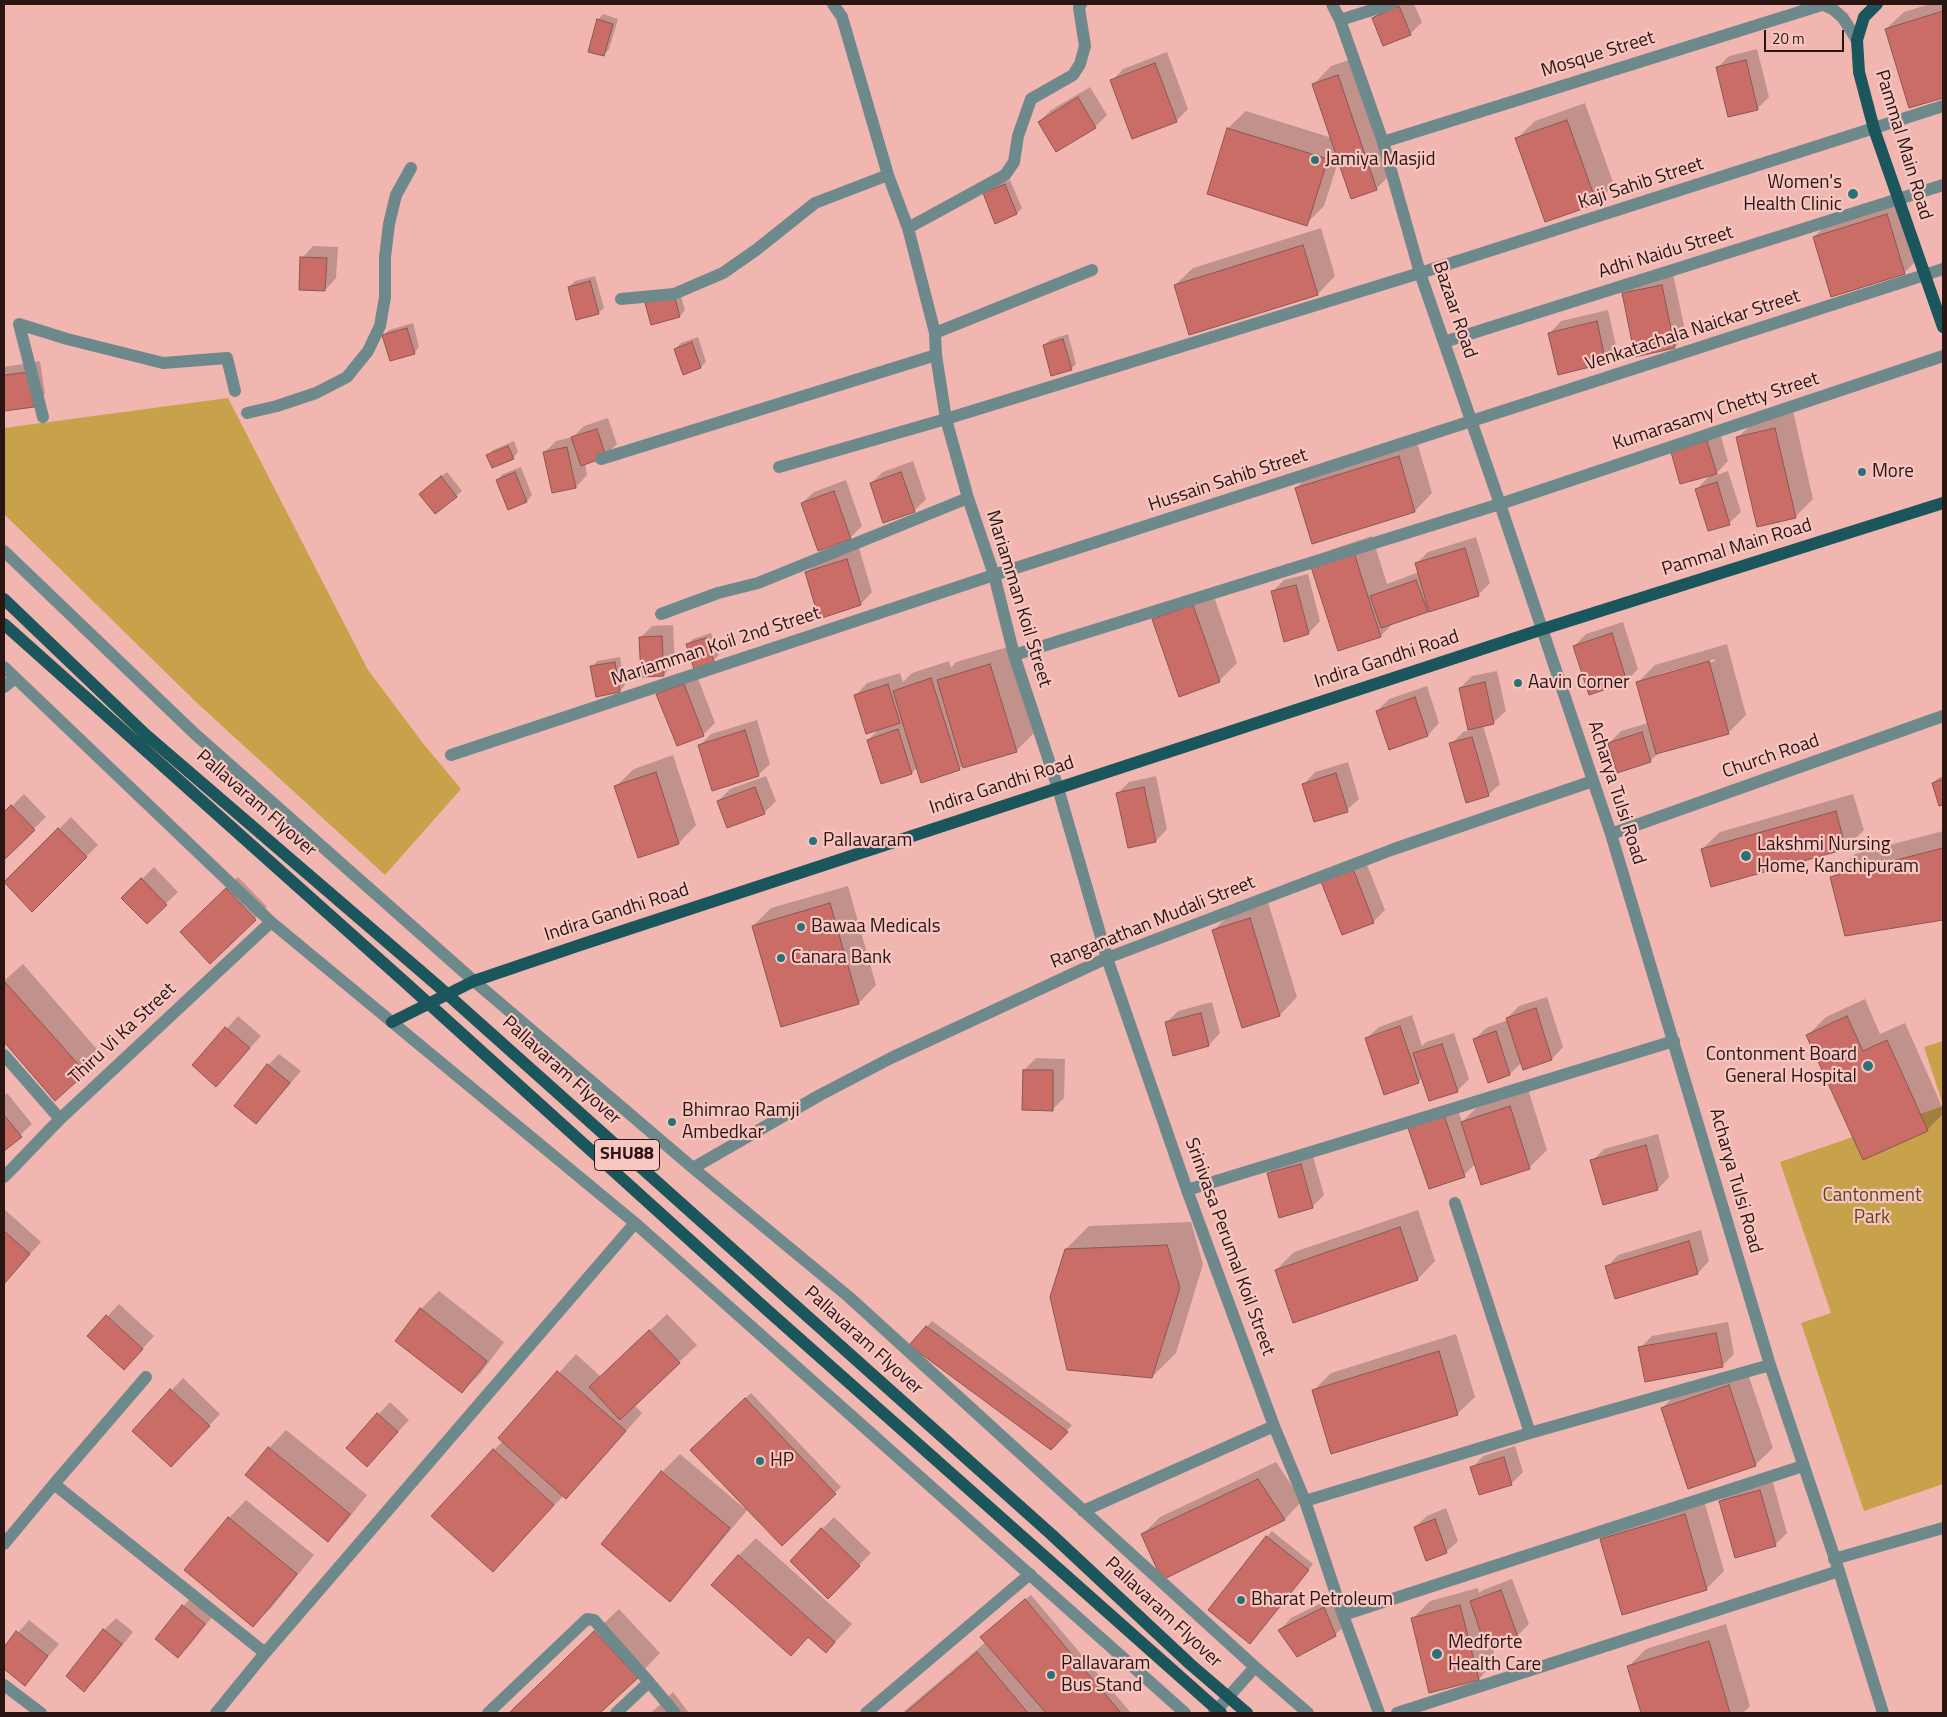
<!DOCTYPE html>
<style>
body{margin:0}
#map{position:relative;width:1947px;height:1717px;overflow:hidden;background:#f2b6b0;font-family:"Titillium Web",sans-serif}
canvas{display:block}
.frame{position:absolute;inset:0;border:5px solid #2a1513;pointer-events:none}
.scale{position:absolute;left:1764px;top:30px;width:80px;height:22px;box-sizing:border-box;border:2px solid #2a1513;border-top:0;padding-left:6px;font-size:15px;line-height:18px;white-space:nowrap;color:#2a1513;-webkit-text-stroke:4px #f7c6c1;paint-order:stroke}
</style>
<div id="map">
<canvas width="1947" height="1717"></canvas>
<div class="frame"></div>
<div class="scale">20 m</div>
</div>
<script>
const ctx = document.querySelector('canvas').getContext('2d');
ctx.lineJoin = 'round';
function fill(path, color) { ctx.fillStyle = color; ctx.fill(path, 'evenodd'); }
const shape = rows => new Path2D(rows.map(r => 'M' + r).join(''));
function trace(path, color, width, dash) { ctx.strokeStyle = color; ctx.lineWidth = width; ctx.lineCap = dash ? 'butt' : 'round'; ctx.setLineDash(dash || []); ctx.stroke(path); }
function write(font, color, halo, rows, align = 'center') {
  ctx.font = font + ' "Titillium Web",sans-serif'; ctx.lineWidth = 4.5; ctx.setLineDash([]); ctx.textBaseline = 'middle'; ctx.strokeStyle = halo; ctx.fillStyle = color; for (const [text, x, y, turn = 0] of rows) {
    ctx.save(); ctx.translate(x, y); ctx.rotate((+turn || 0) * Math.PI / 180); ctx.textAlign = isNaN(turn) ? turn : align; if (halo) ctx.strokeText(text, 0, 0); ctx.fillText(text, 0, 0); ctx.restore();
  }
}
fill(shape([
 [228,398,368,670,422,742,461,789,385,875,196,702,4,514,4,428],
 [1943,1041,1943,1105,1924,1047],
 [1943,1106,1943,1484,1864,1511,1801,1323,1831,1313,1780,1162]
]), '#c8a14b');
fill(shape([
 [1392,4,1414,4,1422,22,1410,34,1373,18,1385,7],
 [1930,4,1943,4,1943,96,1910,107,1886,29,1904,12],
 [603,14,618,19,609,49,604,55,598,20],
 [1757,49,1769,97,1757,109,1717,68,1729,56],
 [1167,52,1188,109,1176,121,1112,81,1123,69],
 [1355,58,1394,171,1376,189,1339,159,1324,206,1306,224,1208,193,1228,128,1246,111,1332,138,1314,84,1331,66],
 [1090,87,1107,115,1095,127,1039,122,1051,110],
 [1585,103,1614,185,1596,203,1517,138,1535,121],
 [1010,180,1022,208,1017,213,990,188],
 [1904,197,1922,255,1904,273,1814,237,1832,219],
 [1321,228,1335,276,1318,294,1175,285,1193,268],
 [313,246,338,247,336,278,325,290,302,258],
 [1673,274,1686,335,1675,347,1623,294,1635,282],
 [595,276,604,308,598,313,569,287,575,281],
 [679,290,685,310,680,316,652,324],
 [1608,310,1617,350,1605,362,1550,333,1561,321],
 [413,323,419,347,414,353,384,335,389,330],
 [1068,334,1076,364,1071,369,1044,345,1050,340],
 [698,337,706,362,701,367,675,349,681,343],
 [40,361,45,394,33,406,4,410,4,367],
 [1793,411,1813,499,1795,517,1738,437,1756,420],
 [608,418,617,444,605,456,585,463,587,475,576,487,545,452,556,441,573,437,584,426],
 [1719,430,1728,461,1714,476,1728,471,1741,512,1729,523,1697,489,1711,474,1672,452],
 [1416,439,1432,493,1415,511,1296,488,1314,470],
 [514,441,518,452,513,458,487,456,493,450],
 [913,461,926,499,914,511,871,483,883,472],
 [521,467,532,495,527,501,509,508,497,480,503,474],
 [447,472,462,491,436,513,426,488],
 [846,480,862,526,850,538,802,503,814,492],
 [1372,536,1387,584,1419,572,1416,564,1428,552,1476,537,1490,583,1478,595,1429,608,1394,622,1381,636,1339,650,1312,568,1330,550],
 [859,548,872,592,861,604,806,573,818,561],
 [1308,574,1320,621,1309,633,1272,592,1284,580],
 [1211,588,1237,663,1219,681,1154,619,1171,602],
 [1623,622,1638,669,1627,681,1574,646,1586,634],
 [673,625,675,663,663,675,640,638,652,626],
 [711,633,719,655,713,661,688,644,693,639],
 [1727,644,1746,715,1729,732,1660,752,1650,761,1609,743,1621,731,1648,723,1637,683,1655,665],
 [1715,659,1715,661,1657,678,1657,675],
 [1008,647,1034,733,1016,751,964,764,959,769,918,767,912,773,868,740,880,728,856,695,867,683,900,673,903,682,912,673,949,661,951,668,956,662],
 [620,657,625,685,620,691,597,695,592,667,597,661],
 [1497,671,1506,711,1494,722,1483,725,1500,784,1488,795,1451,744,1463,732,1469,730,1460,688,1472,676],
 [696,673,715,723,703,735,658,695,670,683],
 [1427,686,1439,723,1428,735,1390,749,1377,711,1389,699],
 [757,720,770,764,758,775,699,746,711,734],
 [673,755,696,825,679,843,616,786,634,769],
 [1348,762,1359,799,1347,810,1304,784,1315,772],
 [766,776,776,801,764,813,718,801,730,789],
 [1156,776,1167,829,1156,841,1117,794,1129,782],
 [1943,776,1943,804,1940,805,1933,783,1938,778],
 [24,794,46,817,4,858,4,814],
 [1853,794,1864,830,1846,848,1712,886,1702,849,1720,832],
 [71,817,98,845,32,910,5,883],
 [1943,831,1943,919,1928,922,1831,878,1855,854],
 [1363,855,1385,910,1373,922,1321,879],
 [154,867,178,892,147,922,123,898],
 [238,877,267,907,210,963,181,932],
 [848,886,876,985,859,1003,753,926,771,908],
 [1268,902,1297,997,1280,1015,1243,1026,1213,931,1231,913],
 [23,964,102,1055,55,1099,4,1040,4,981],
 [1547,997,1563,1047,1552,1059,1524,1069,1522,1062,1510,1074,1475,1039,1486,1028,1508,1020,1507,1018,1519,1006],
 [1865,999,1880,1034,1905,1023,1943,1109,1943,1114,1927,1130,1808,1035,1826,1017],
 [1212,1002,1220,1033,1209,1045,1174,1055,1166,1023,1178,1011],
 [1412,1015,1422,1046,1426,1042,1454,1033,1469,1079,1457,1091,1422,1078,1418,1082,1367,1038,1379,1027],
 [238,1016,261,1036,216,1085,194,1065],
 [279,1054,301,1071,256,1123,268,1065],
 [1036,1058,1065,1059,1064,1098,1052,1110,1024,1070],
 [1528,1089,1547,1150,1529,1168,1475,1164,1464,1175,1409,1128,1456,1104,1462,1122,1480,1104],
 [7,1093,32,1124,4,1150,4,1096],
 [1658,1134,1669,1177,1658,1189,1592,1161,1604,1149],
 [1312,1153,1324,1195,1312,1207,1268,1174,1280,1162],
 [4,1209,41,1242,4,1283],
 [1418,1210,1435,1261,1418,1279,1293,1321,1276,1270,1294,1252],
 [1191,1222,1203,1264,1176,1353,1152,1377,1066,1249,1089,1226],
 [1701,1230,1709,1261,1698,1273,1607,1267,1618,1255],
 [439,1291,504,1342,480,1374,462,1391,421,1309],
 [119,1304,154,1336,135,1357,89,1336],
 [667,1314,697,1345,634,1405,642,1413,584,1479,566,1497,564,1495,510,1553,494,1450,503,1441,500,1438,576,1354,601,1377],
 [932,1321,1072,1425,1056,1443,927,1327],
 [1728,1322,1734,1354,1722,1366,1640,1348,1652,1336],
 [1456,1334,1475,1397,1457,1414,1313,1391,1331,1373],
 [1746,1368,1773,1448,1755,1465,1662,1408,1680,1390],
 [183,1378,220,1414,182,1454,134,1430],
 [751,1393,841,1487,782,1545,748,1509,687,1582,670,1600,603,1544,662,1472,680,1454,744,1508,746,1507,692,1450],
 [390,1402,409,1420,378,1454,347,1448],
 [286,1430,367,1495,345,1523,327,1541,247,1475,269,1448],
 [1515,1446,1523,1472,1511,1484,1472,1468,1483,1456],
 [1276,1462,1302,1501,1285,1519,1163,1578,1142,1535,1160,1517],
 [1772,1479,1787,1533,1775,1545,1720,1501,1732,1490],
 [1703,1497,1724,1571,1706,1589,1601,1539,1619,1521],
 [246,1500,314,1555,271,1608,253,1626,186,1570,229,1518],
 [1446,1508,1458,1541,1446,1552,1415,1527,1427,1516],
 [834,1517,871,1553,828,1597,791,1561],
 [1272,1531,1313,1564,1255,1637,1209,1610],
 [756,1538,852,1624,826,1652,809,1637,791,1654,738,1556],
 [1512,1579,1529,1624,1517,1636,1492,1645,1496,1661,1479,1679,1430,1691,1412,1619,1430,1601,1478,1588,1479,1593,1483,1590],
 [194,1595,216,1612,190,1645,178,1657,183,1606],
 [1031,1595,1131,1713,902,1713,986,1642,987,1632],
 [1335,1596,1347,1623,1335,1635,1280,1630,1291,1618],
 [619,1609,660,1653,637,1677,598,1713,509,1713],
 [116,1618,133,1632,96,1678,84,1690,68,1676,104,1630],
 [29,1620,59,1644,25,1684,4,1667,4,1649],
 [1726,1624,1750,1706,1743,1713,1642,1713,1628,1667,1646,1649],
 [673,1692,689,1713,651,1713]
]), '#0003');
const building = shape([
 [1399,6,1411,35,1383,46,1372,18,1399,6],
 [1943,11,1943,98,1909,108,1885,29,1943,11],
 [597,19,613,24,604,56,588,52,597,19],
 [1746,60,1758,110,1728,117,1716,67,1746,60],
 [1155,63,1177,122,1132,139,1110,80,1155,63],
 [1338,75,1377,190,1351,199,1312,84,1338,75],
 [1078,97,1096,128,1056,152,1038,122,1078,97],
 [1567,120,1597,204,1545,222,1515,138,1567,120],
 [1227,128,1328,159,1307,226,1207,194,1227,128],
 [1005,184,1017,214,995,224,983,193,1005,184],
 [1887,214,1905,274,1831,297,1813,237,1887,214],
 [1303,245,1318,295,1189,335,1174,285,1303,245],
 [300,257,327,258,325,291,299,290,300,257],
 [590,281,599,314,576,320,568,287,590,281],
 [1662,285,1675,348,1635,357,1622,293,1662,285],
 [674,295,680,317,651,325,645,303,674,295],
 [1597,321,1606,363,1558,375,1548,333,1597,321],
 [407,328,415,354,390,361,382,335,407,328],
 [1063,339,1072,370,1051,376,1043,345,1063,339],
 [692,342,701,368,683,375,674,349,692,342],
 [29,372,34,407,4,411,4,375,29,372],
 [1775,428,1796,518,1757,527,1736,437,1775,428],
 [597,429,606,457,581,466,571,437,597,429],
 [1707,441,1717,474,1680,484,1671,452,1707,441],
 [508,446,514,459,492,468,486,455,508,446],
 [567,447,576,488,552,493,543,452,567,447],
 [1399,456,1415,512,1312,544,1295,488,1399,456],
 [515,472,527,502,508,510,496,480,515,472],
 [901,472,915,512,883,523,870,483,901,472],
 [441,476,457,497,435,514,419,494,441,476],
 [1717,482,1730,525,1708,531,1695,489,1717,482],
 [834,491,851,539,818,551,801,503,834,491],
 [1465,548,1479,596,1429,612,1415,563,1465,548],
 [1354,553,1381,637,1338,651,1311,567,1354,553],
 [847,559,861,605,819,619,805,572,847,559],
 [1416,580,1428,612,1381,628,1370,596,1416,580],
 [1296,585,1309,634,1284,642,1271,591,1296,585],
 [1193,605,1220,682,1179,697,1152,619,1193,605],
 [1612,633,1627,682,1589,695,1573,646,1612,633],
 [662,636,664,676,641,677,639,637,662,636],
 [706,638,714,662,694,669,686,644,706,638],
 [1709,661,1729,734,1656,754,1636,682,1709,661],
 [615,662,620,692,596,697,590,666,615,662],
 [990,664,1017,752,963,768,937,680,990,664],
 [931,678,960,770,921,783,893,691,931,678],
 [1485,682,1494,724,1468,730,1459,688,1485,682],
 [684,684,704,736,677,746,656,694,684,684],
 [888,684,900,723,866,734,854,695,888,684],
 [1415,697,1428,736,1389,750,1376,711,1415,697],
 [898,729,912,774,881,784,867,740,898,729],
 [745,730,759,776,712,791,698,745,745,730],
 [1642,732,1651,762,1617,773,1608,743,1642,732],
 [1472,737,1489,796,1466,803,1449,743,1472,737],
 [656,772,679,844,638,858,614,786,656,772],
 [1336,773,1348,812,1314,822,1302,784,1336,773],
 [1943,779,1943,805,1939,806,1932,783,1943,779],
 [755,787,765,814,727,828,717,801,755,787],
 [1144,787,1156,842,1128,848,1116,793,1144,787],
 [11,805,35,830,4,860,4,812,11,805],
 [1836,811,1846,849,1711,887,1701,849,1836,811],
 [58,828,87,857,32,912,4,882,58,828],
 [1943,848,1943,920,1845,936,1830,877,1943,848],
 [1352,866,1374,923,1342,935,1320,879,1352,866],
 [141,878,167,905,147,924,121,898,141,878],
 [226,888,256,920,210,964,180,932,226,888],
 [830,903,859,1004,781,1027,752,926,830,903],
 [1250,918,1280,1016,1242,1028,1212,930,1250,918],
 [4,981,86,1073,55,1101,4,1042,4,981],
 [1536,1008,1552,1060,1523,1070,1506,1018,1536,1008],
 [1201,1013,1209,1046,1173,1056,1165,1022,1201,1013],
 [1847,1016,1863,1051,1887,1040,1928,1131,1863,1160,1806,1035,1847,1016],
 [1400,1026,1419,1083,1384,1095,1365,1038,1400,1026],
 [225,1027,250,1048,216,1087,192,1065,225,1027],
 [1496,1031,1510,1075,1488,1083,1473,1039,1496,1031],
 [1442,1044,1458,1092,1429,1101,1413,1053,1442,1044],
 [267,1064,290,1083,256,1124,234,1106,267,1064],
 [1023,1070,1053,1070,1053,1111,1022,1110,1023,1070],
 [1510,1106,1530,1169,1481,1185,1461,1122,1510,1106],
 [4,1115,22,1137,4,1151,4,1115],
 [1444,1115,1465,1177,1429,1189,1408,1128,1444,1115],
 [1646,1145,1658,1190,1603,1205,1590,1160,1646,1145],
 [1301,1164,1313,1208,1279,1218,1267,1173,1301,1164],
 [1400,1227,1418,1280,1293,1323,1275,1270,1400,1227],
 [4,1231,30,1254,4,1284,4,1231],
 [1689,1241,1698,1274,1615,1299,1605,1266,1689,1241],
 [1167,1245,1180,1288,1152,1378,1067,1370,1050,1297,1065,1249,1167,1245],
 [420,1308,487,1361,462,1393,395,1341,420,1308],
 [106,1315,143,1349,124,1370,87,1336,106,1315],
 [926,1326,1068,1432,1051,1450,909,1345,926,1326],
 [649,1330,680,1363,620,1420,589,1387,649,1330],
 [1716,1333,1723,1367,1645,1382,1638,1347,1716,1333],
 [1439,1351,1458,1415,1331,1454,1312,1390,1439,1351],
 [557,1371,626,1431,566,1499,498,1438,557,1371],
 [1729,1385,1756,1466,1688,1489,1661,1408,1729,1385],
 [170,1389,210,1426,171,1467,132,1431,170,1389],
 [745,1398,836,1494,782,1546,690,1450,745,1398],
 [377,1413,398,1432,367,1467,346,1448,377,1413],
 [268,1447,350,1514,328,1542,245,1475,268,1447],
 [493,1449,554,1505,493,1572,431,1516,493,1449],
 [1504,1457,1512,1485,1479,1495,1470,1467,1504,1457],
 [661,1471,730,1528,670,1602,601,1544,661,1471],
 [1258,1479,1285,1520,1162,1580,1141,1534,1258,1479],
 [1760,1490,1776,1546,1735,1558,1719,1501,1760,1490],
 [1685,1514,1707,1590,1622,1615,1600,1539,1685,1514],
 [228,1517,297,1574,253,1627,184,1570,228,1517],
 [1435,1519,1447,1553,1426,1561,1414,1527,1435,1519],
 [821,1528,860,1566,828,1599,790,1561,821,1528],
 [1266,1536,1309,1570,1250,1644,1208,1610,1266,1536],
 [738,1555,835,1642,826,1653,808,1637,791,1656,711,1585,738,1555],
 [1501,1590,1518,1637,1486,1648,1470,1601,1501,1590],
 [1025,1599,1121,1713,1046,1713,980,1637,1025,1599],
 [182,1605,205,1624,178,1658,155,1639,182,1605],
 [1460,1605,1479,1680,1429,1693,1411,1618,1460,1605],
 [1324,1607,1336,1636,1297,1657,1278,1630,1324,1607],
 [103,1629,122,1644,84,1692,66,1676,103,1629],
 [16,1631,48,1656,25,1686,4,1669,4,1647,16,1631],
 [594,1631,638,1678,600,1713,509,1713,594,1631],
 [1709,1641,1730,1713,1641,1713,1627,1666,1709,1641],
 [977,1652,1028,1713,905,1713,977,1652]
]);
fill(building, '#ca6d67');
trace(building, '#8a5652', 1);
trace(shape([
 [833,4,842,17,888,175,908,228,935,333,936,355,946,419,968,498,994,575,1014,655,1058,788,1107,958,1187,1190,1274,1426,1305,1501,1343,1615,1379,1713],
 [1332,4,1340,20,1383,142,1420,273,1500,504,1611,834,1770,1365,1839,1571,1883,1713],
 [1822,4,1834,10,1843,18,1857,40],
 [1340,20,1391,4],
 [1383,142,1825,4],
 [908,228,1005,175,1014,162,1018,136,1031,99,1073,75,1080,64,1085,46,1079,8,1081,4],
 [621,299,674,294,723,273,756,250,815,203,888,175],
 [935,333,1092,270],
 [1444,342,1943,185],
 [247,413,277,406,316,393,347,377,368,351,380,326,385,297,385,257,389,224,396,195,411,168],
 [43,417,19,324,67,339,163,363,227,358,235,391],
 [601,459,936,355],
 [779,467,946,419,1420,273,1943,106],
 [4,551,195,734,474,981,693,1168,849,1297,1255,1667,1308,1713],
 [661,614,718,593,758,583,968,498],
 [1014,655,1500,504,1943,356],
 [4,667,271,922,635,1223,1185,1713],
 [4,687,15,678],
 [451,755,994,575,1943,269],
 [1611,834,1943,716],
 [4,1055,60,1119],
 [693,1168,820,1095,891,1058,1107,958,1394,849,1593,781],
 [4,1177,60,1119,271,922],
 [1187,1190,1674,1041],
 [1455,1203,1530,1433],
 [54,1484,146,1377],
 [1305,1501,1530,1433,1770,1365],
 [1083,1511,1274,1426],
 [4,1544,54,1484,265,1653],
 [1834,1559,1943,1528],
 [1343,1615,1803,1466],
 [4,1685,41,1713],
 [216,1713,265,1653,635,1223],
 [488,1713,587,1619,594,1620,649,1682],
 [616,1713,649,1682,675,1713],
 [866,1713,1030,1574],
 [1214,1713,1255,1667],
 [1397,1713,1839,1571]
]), '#6e898c', 12);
trace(shape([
 [1877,4,1864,17,1857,40,1859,72,1874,129,1943,327],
 [392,1022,474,981,580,945,1543,629,1943,503]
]), '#1a565c', 12);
trace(shape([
 [4,599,145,734,438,986,1052,1535,1190,1664,1247,1713],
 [4,624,407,984,766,1309,1221,1713]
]), '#1a565c', 12);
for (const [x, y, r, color] of [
 [1315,160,5,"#29727a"],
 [1853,194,6,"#29727a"],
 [1862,472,5,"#29727a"],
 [1518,683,5,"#29727a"],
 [813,841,5,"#29727a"],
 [1746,856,6,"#29727a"],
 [801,927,5,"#29727a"],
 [781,958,5,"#29727a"],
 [1868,1066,6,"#29727a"],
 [672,1122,5,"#29727a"],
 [760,1461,5,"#29727a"],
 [1241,1600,5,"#29727a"],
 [1437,1654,6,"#29727a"],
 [1051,1675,5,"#29727a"]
]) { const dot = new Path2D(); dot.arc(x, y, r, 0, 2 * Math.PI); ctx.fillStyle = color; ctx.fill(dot); trace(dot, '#f7c6c1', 2); }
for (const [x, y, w] of [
 [627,1155,65]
]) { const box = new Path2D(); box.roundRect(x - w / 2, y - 15.5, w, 31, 4); ctx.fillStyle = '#f7c6c1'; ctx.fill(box); trace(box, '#2a1513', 1); }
write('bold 18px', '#2a1513', null, [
 ["SHU88",627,1155]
]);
write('19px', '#2a1513', '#f7c6c1', [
 ["Mosque Street",1598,55,-17],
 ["Pammal Main Road",1903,145,73],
 ["Kaji Sahib Street",1641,184,-18],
 ["Adhi Naidu Street",1666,253,-17],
 ["Bazaar Road",1454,310,71],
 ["Venkatachala Naickar Street",1693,331,-18],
 ["Kumarasamy Chetty Street",1716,412,-18],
 ["Hussain Sahib Street",1228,481,-18],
 ["Pammal Main Road",1737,548,-17],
 ["Mariamman Koil Street",1018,599,73],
 ["Mariamman Koil 2nd Street",716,647,-18],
 ["Indira Gandhi Road",1387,660,-18],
 ["Church Road",1771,757,-19],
 ["Indira Gandhi Road",1002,786,-18],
 ["Acharya Tulsi Road",1616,793,72],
 ["Pallavaram Flyover",256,804,41],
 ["Indira Gandhi Road",617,913,-18],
 ["Ranganathan Mudali Street",1153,923,-22],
 ["Thiru Vi Ka Street",123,1034,-43],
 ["Pallavaram Flyover",561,1071,42],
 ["Acharya Tulsi Road",1735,1181,74],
 ["Srinivasa Perumal Koil Street",1229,1247,70],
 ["Pallavaram Flyover",863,1341,42],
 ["Pallavaram Flyover",1163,1613,43]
]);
write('19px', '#2a1513', '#f7c6c1', [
 ["Jamiya Masjid",1325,160],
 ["Women's",1842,183,"right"],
 ["Health Clinic",1842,205,"right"],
 ["More",1872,472],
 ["Aavin Corner",1528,683],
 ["Pallavaram",823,841],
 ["Lakshmi Nursing",1757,845],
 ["Home, Kanchipuram",1757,867],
 ["Bawaa Medicals",811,927],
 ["Canara Bank",791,958],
 ["Contonment Board",1857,1055,"right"],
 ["General Hospital",1857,1077,"right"],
 ["Bhimrao Ramji",682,1111],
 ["Ambedkar",682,1133],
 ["HP",770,1461],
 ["Bharat Petroleum",1251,1600],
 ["Medforte",1448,1643],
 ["Health Care",1448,1665],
 ["Pallavaram",1061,1664],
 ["Bus Stand",1061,1686]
], 'left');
write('19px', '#5a4822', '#f7c6c1', [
 ["Cantonment",1872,1196],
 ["Park",1872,1218]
]);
</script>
